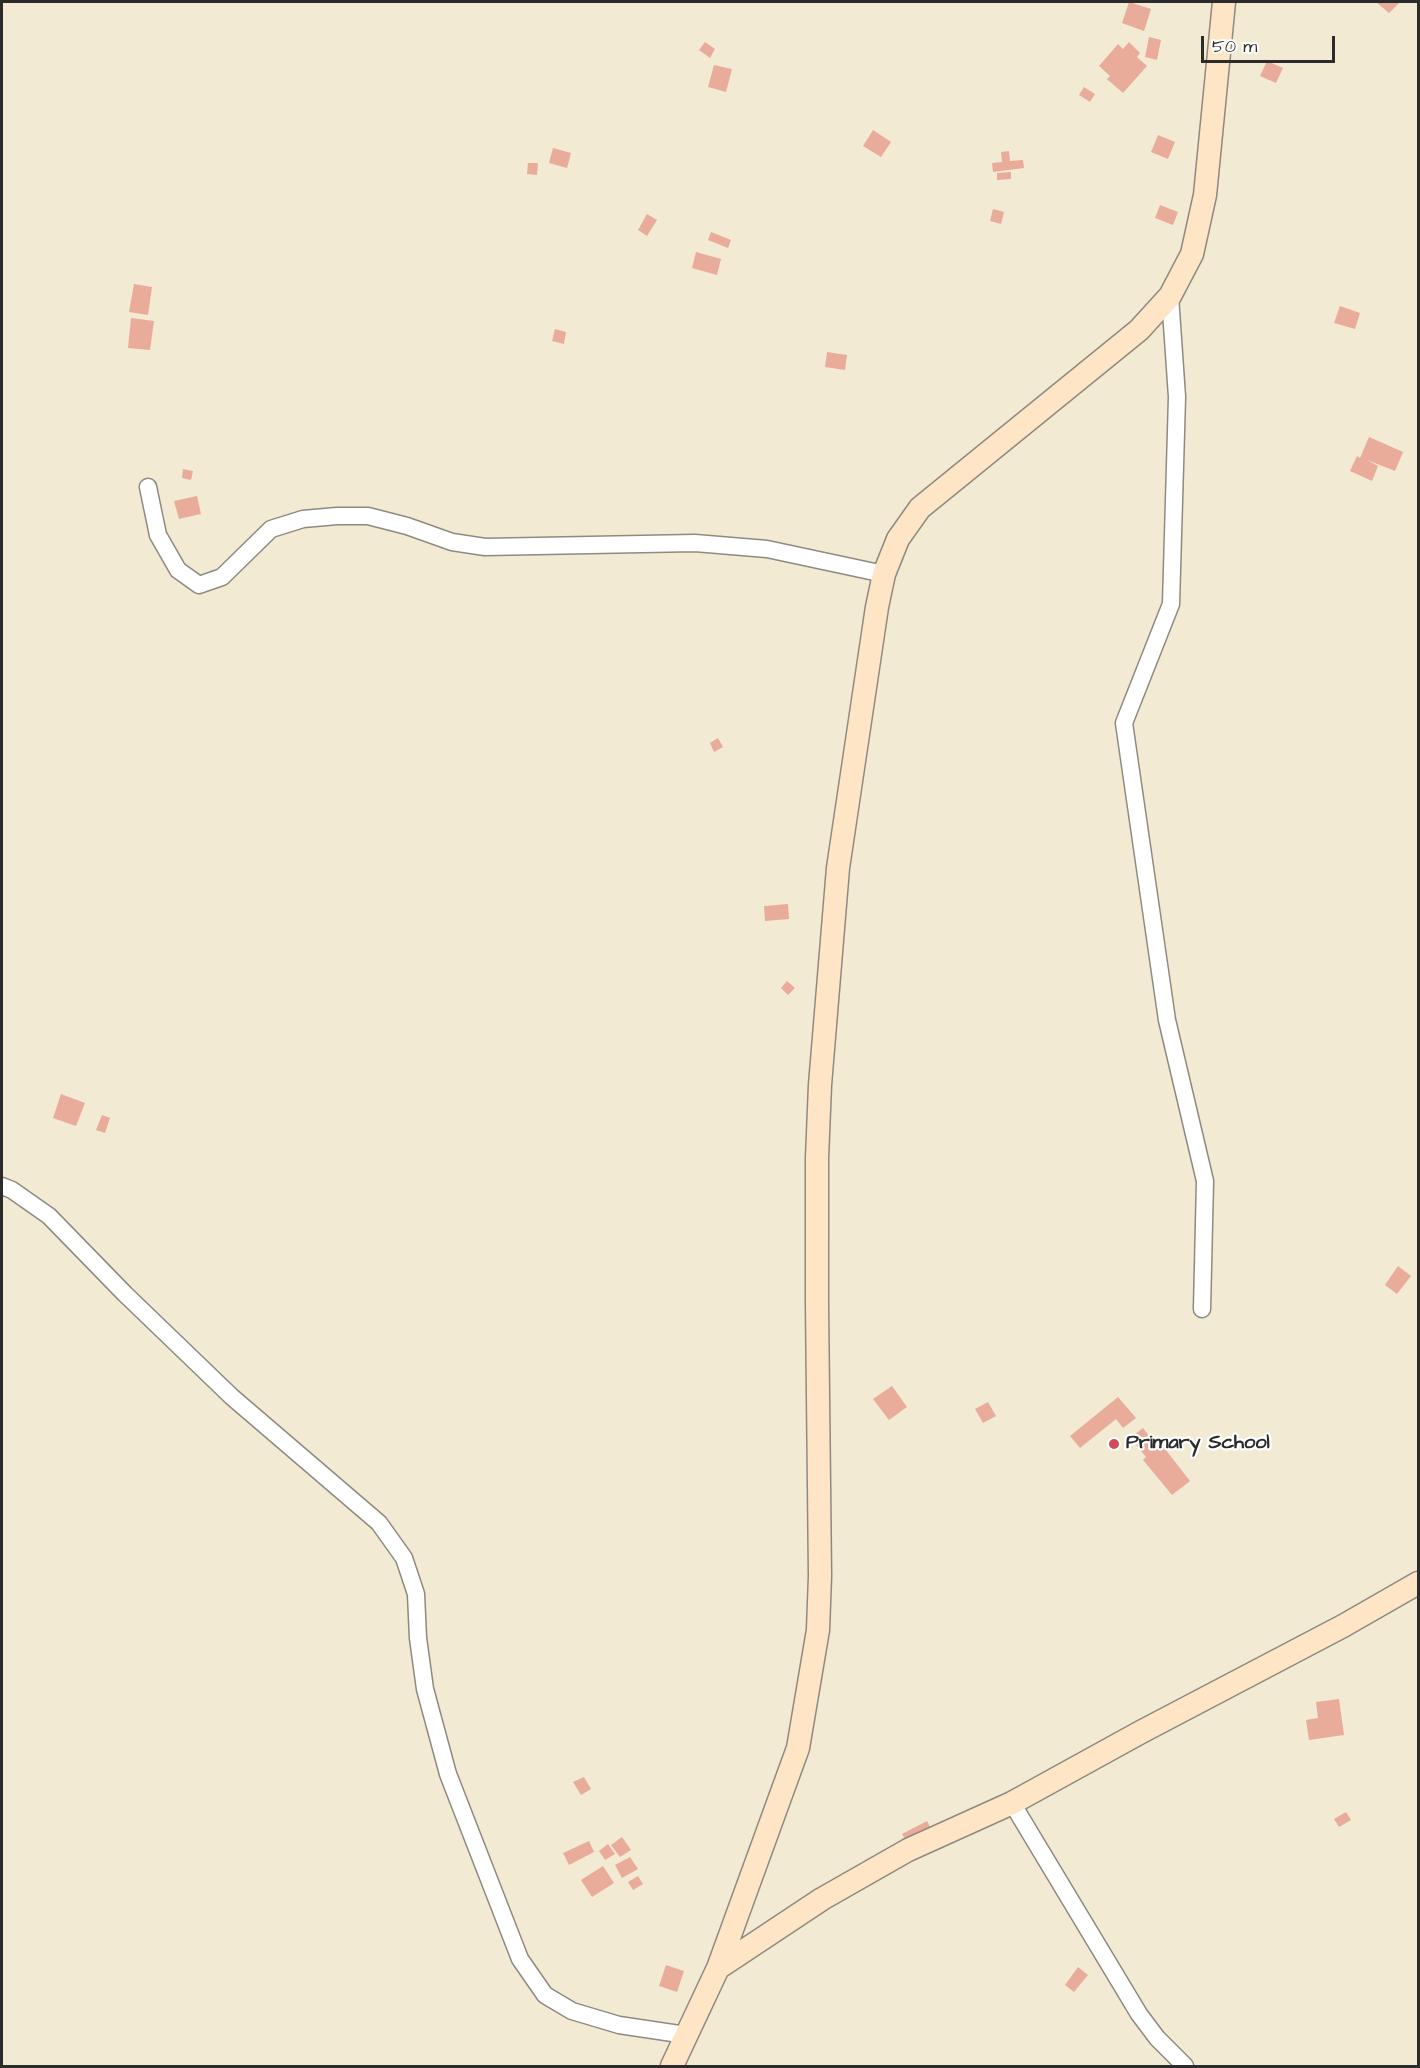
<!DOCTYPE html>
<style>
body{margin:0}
#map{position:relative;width:1420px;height:2068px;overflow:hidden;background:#f3ead4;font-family:"Architects Daughter",sans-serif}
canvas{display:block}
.frame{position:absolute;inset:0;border:3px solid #2b2b2b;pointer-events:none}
.scale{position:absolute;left:1201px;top:36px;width:134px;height:27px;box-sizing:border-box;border:3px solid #2b2b2b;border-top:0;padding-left:8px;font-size:18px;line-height:21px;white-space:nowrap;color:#2b2b2b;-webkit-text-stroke:4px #fff;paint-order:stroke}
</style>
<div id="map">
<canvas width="1420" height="2068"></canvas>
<div class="frame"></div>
<div class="scale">50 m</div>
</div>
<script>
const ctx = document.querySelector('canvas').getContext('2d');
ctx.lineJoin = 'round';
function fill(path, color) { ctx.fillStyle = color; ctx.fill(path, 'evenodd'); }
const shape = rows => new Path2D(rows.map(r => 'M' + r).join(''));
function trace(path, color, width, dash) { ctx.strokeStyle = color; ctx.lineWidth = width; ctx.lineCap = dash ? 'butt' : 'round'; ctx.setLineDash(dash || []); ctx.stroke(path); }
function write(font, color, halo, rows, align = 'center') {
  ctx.font = font + ' "Architects Daughter",sans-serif'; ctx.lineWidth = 4.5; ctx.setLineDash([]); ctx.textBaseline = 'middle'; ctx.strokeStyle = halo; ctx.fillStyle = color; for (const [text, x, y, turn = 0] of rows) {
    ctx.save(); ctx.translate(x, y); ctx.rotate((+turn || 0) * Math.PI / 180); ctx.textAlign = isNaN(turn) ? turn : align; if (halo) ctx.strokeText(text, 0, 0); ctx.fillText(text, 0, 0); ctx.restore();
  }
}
fill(shape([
 [1129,2,1151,9,1144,31,1122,23],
 [1376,2,1397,2,1399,3,1389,13],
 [1149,37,1161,40,1157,60,1145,57],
 [705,42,715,49,710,58,699,50],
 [1129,42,1140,53,1137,57,1147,66,1123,93,1107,79,1110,76,1099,66,1118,44,1123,49],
 [1267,61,1283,68,1276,83,1260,76],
 [714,65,732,69,726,92,708,87],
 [1084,87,1095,94,1090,102,1079,95],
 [873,130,891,142,881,157,863,146],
 [1158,135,1175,142,1168,159,1151,152],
 [553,148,571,153,567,168,549,163],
 [1009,151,1010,161,1023,160,1024,168,993,172,992,163,1002,162,1001,152],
 [528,163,538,163,537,175,527,174],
 [1011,172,1011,179,997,180,997,173],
 [1160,205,1178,212,1173,225,1155,218],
 [993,209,1004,212,1001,224,990,221],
 [647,214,657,220,647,236,638,230],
 [711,232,731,240,728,248,708,240],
 [696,252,721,259,717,275,692,268],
 [134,284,152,287,148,315,129,312],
 [1340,306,1360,313,1355,329,1334,323],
 [131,318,154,321,150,350,128,348],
 [555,329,566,332,564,344,552,341],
 [827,352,847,355,845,370,825,367],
 [1369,437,1403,452,1395,471,1367,460,1378,466,1372,481,1350,471,1357,456,1360,458],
 [183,469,193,471,191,480,182,478],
 [197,496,201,514,179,519,174,501],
 [718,738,723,747,714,752,710,743],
 [788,904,789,919,765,921,764,906],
 [787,981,795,988,788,995,781,988],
 [61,1094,85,1103,76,1126,53,1118],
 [102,1115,110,1118,105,1133,96,1130],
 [1398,1266,1411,1276,1397,1294,1385,1285],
 [892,1386,907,1407,889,1420,873,1399],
 [1118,1397,1136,1418,1123,1428,1116,1419,1080,1448,1070,1436],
 [988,1402,996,1416,983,1423,975,1409],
 [1143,1428,1158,1448,1162,1445,1190,1481,1172,1495,1143,1460,1146,1457,1130,1438],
 [1339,1699,1344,1735,1309,1740,1306,1720,1318,1718,1316,1702],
 [584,1777,591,1789,581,1795,573,1782],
 [1346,1812,1351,1820,1339,1827,1334,1819],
 [927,1821,931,1829,907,1842,902,1834],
 [622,1837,631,1850,620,1857,611,1845],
 [589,1841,594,1852,569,1865,563,1853],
 [608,1844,615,1854,605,1860,599,1851],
 [630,1857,638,1869,622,1878,615,1865],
 [603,1866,614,1883,592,1897,581,1880],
 [638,1876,643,1884,633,1890,628,1882],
 [666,1965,684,1971,677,1992,659,1986],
 [1078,1967,1088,1975,1074,1992,1065,1985]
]), '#e9ab9a');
const minor = shape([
 [1170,296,1177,397,1171,604,1124,723,1167,1020,1205,1181,1202,1309],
 [148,487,158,535,178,570,199,585,222,577,271,529,303,519,337,516,368,516,407,526,452,542,485,547,695,543,767,549,884,574],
 [2,1186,12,1190,49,1216,125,1294,232,1397,379,1523,404,1558,416,1594,418,1638,425,1689,448,1774,520,1959,545,1995,572,2011,619,2025,686,2035],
 [1012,1803,1139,2014,1157,2038,1185,2066]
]);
const secondary = shape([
 [718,1968,822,1899,908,1850,1012,1803,1141,1732,1343,1626,1418,1583],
 [672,2066,718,1968,798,1748,818,1630,820,1576,817,1305,817,1158,820,1085,838,868,877,607,884,574,898,539,920,508,1139,330,1170,296,1192,254,1205,195,1224,2]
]);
trace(minor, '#8f8a80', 19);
trace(secondary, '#8f8a80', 25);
trace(minor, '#fff', 16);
trace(secondary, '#fee5c5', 22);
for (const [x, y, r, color] of [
 [1114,1444,6,"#d1495b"]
]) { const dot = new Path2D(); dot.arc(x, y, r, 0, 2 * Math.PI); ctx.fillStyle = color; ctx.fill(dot); trace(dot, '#fff', 2); }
write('bold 20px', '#2b2b2b', '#fff', [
 ["Primary School",1126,1444]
], 'left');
</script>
